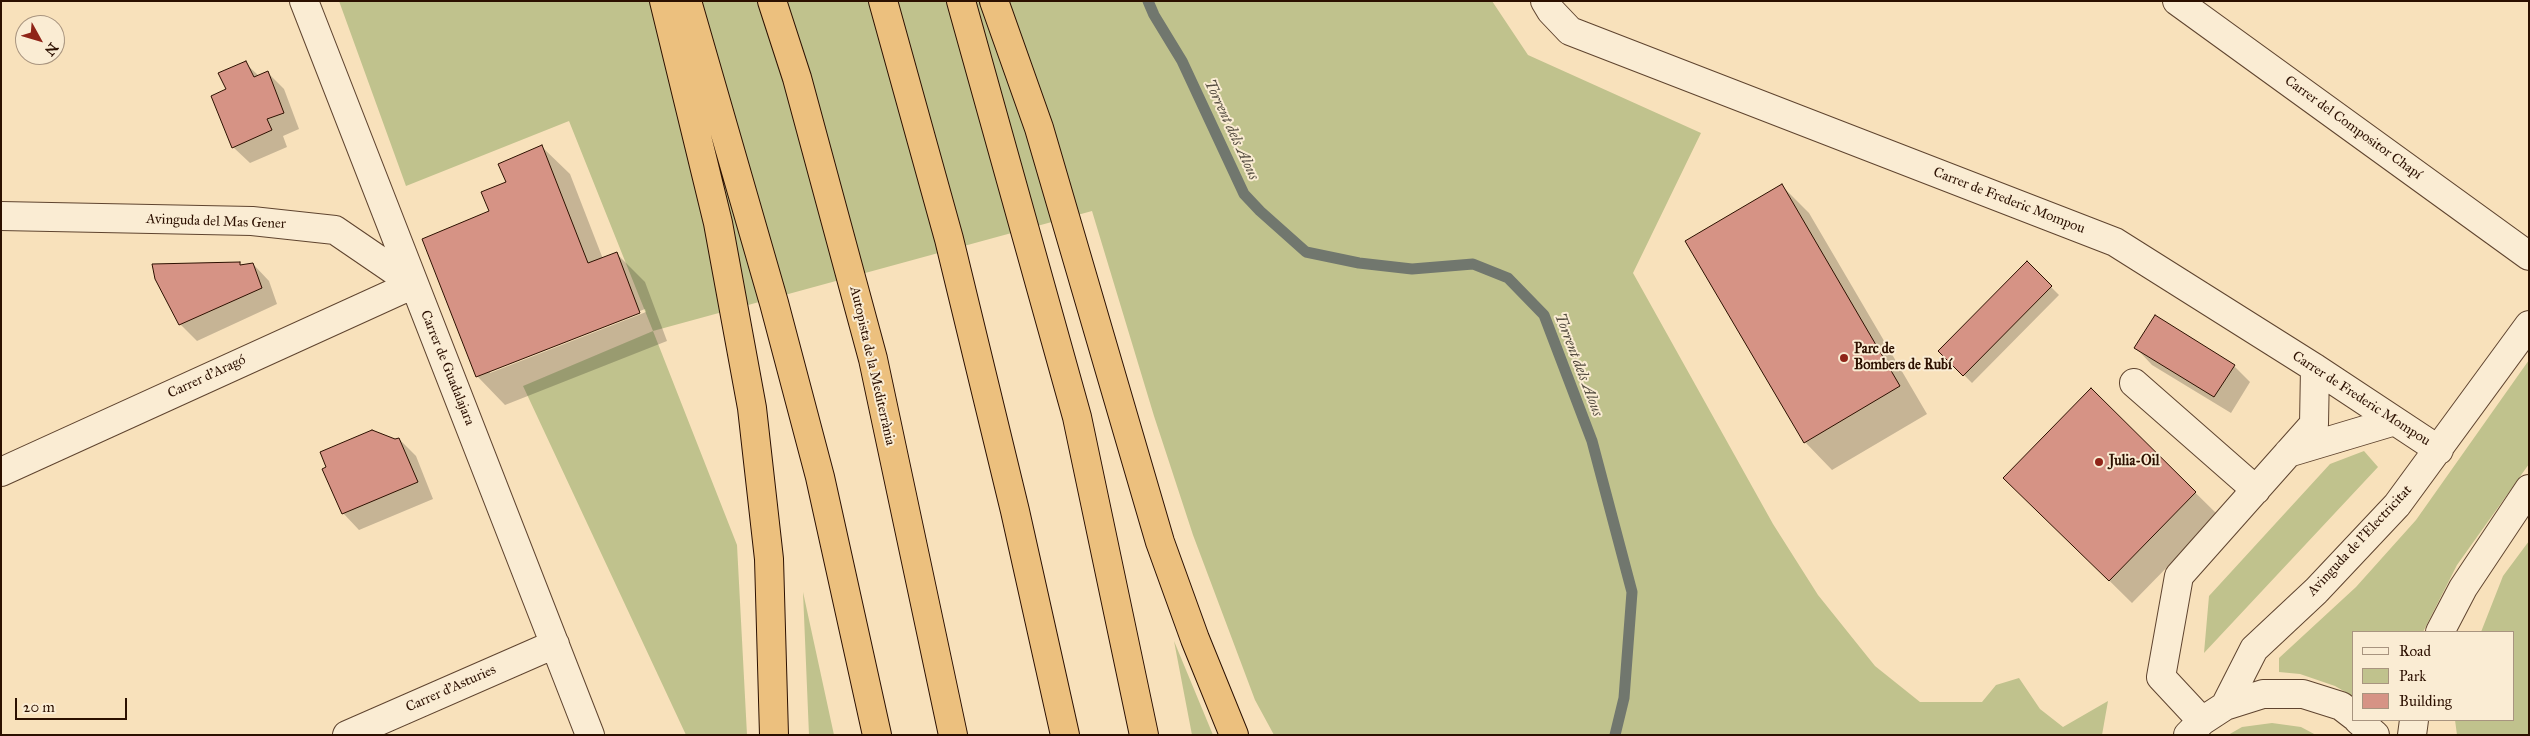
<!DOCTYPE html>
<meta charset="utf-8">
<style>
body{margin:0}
#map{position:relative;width:2530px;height:736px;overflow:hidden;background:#f8e1bb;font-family:"IM FELL Great Primer",serif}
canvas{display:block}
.frame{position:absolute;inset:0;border:2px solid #2c1000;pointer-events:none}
.legend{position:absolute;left:2352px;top:631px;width:162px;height:90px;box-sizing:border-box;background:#faecd3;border:1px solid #a8947f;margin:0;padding:6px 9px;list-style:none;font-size:15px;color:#2c1000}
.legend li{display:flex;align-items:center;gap:10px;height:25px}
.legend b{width:25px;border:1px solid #a8947f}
.north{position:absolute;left:15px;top:15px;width:50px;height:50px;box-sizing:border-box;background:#faecd3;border:1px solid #a8947f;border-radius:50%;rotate:129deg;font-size:14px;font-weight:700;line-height:20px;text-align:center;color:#2c1000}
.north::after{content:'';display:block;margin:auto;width:18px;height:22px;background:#8f2418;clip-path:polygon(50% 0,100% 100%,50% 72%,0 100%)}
.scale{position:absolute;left:15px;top:698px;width:112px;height:22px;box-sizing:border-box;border:2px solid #2c1000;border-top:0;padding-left:6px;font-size:15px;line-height:18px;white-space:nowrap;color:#2c1000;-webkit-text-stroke:4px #faecd3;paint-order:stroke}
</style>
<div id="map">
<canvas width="2530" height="736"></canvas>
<div class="frame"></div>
<ul class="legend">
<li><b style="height:6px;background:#faecd3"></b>Road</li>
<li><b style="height:14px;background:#c0c28d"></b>Park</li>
<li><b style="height:14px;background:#d69385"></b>Building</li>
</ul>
<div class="north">N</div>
<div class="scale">20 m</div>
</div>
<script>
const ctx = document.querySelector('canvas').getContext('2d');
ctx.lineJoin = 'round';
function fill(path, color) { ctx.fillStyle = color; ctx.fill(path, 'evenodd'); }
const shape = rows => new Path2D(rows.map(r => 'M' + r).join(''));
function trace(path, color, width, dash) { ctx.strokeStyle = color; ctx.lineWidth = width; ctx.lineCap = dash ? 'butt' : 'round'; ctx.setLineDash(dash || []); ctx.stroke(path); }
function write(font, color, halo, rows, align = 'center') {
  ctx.font = font + ' "IM FELL Great Primer",serif'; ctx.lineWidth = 4; ctx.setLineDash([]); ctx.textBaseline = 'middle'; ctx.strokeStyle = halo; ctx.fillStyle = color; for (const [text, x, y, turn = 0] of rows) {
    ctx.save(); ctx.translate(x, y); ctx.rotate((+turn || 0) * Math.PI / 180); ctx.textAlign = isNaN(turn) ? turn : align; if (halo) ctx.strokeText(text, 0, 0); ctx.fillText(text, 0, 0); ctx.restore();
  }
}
fill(shape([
 [339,1,1492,1,1528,55,1701,133,1633,273,1773,524,1818,595,1875,666,1920,702,1982,702,1996,685,2019,678,2040,709,2063,727,2108,701,2102,735,1274,735,1255,700,1193,535,1154,416,1092,211,653,331,737,545,747,735,686,735,523,386,653,331,569,121,406,186],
 [2529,360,2529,464,2457,565,2423,632,2354,632,2354,697,2335,686,2300,674,2279,672,2279,658,2356,587,2416,520],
 [2364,451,2378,467,2204,653,2209,596,2330,464],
 [2529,541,2529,735,2457,735,2455,720,2514,720,2514,632,2481,632,2503,576],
 [803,592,834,735,809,735],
 [1174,641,1213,735,1192,735],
 [2272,723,2301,727,2316,735,2228,735,2242,727]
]), '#c0c28d');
fill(shape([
 [245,63,259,76,268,73,284,89,299,129,283,136,287,147,250,163,233,147,227,90],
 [542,147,570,174,603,259,617,254,645,282,667,341,505,405,478,377,423,239,491,211,508,183],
 [645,309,646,312,490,373,490,371],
 [1781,185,1809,213,1927,414,1832,470,1805,442],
 [2027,263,2059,295,1972,383,1940,351],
 [239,264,241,266,253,264,269,281,277,304,197,341,180,324],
 [2136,348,2234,366,2250,382,2231,413,2152,365],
 [2091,390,2218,515,2132,603,2005,478],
 [399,439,416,456,433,499,359,530,343,513,395,441]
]), '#0003');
trace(shape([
 [1148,1,1154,15,1182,61,1244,194,1260,211,1306,252,1359,263,1412,269,1473,264,1508,278,1544,315,1592,441,1632,592,1624,698,1615,735]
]), '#71776e', 11);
const building = shape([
 [246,61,254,77,268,71,284,113,267,119,272,130,232,148,211,96,226,89,218,73,246,61],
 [542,145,588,263,617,252,640,313,476,377,422,239,489,211,481,192,506,182,498,164,542,145],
 [1782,184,1900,386,1804,443,1685,241,1782,184],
 [2027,261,2052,286,1963,376,1938,351,2027,261],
 [240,262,240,265,253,263,262,288,179,325,155,279,152,264,240,262],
 [2155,315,2235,365,2214,397,2134,348,2155,315],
 [2091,388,2196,492,2109,581,2003,478,2091,388],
 [372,430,395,439,399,438,418,482,342,514,322,469,326,467,320,452,372,430]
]);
fill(building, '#d69385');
trace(building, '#2c1000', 1);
const minor = shape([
 [304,1,590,735],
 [1545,1,1551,11,1570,31,2115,242,2315,368,2439,450],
 [2177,1,2529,256],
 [1,216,252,221,335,230,414,284],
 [2134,383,2256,490],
 [2288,453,2395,421],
 [1,472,414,284],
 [2440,632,2463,588,2529,489],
 [2225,706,2254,649,2316,591,2397,505,2529,325],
 [2358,720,2375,735],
 [2202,721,2161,677,2179,576,2314,424,2315,368],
 [347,735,555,644],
 [2188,735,2202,721,2225,706,2263,694,2303,694,2341,706,2354,716],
 [2412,735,2414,720]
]);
const highway = shape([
 [664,1,718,223,752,408,769,559,774,735],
 [687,1,774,303,820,477,877,735],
 [772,1,797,78,873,359,953,735],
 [883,1,949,239,1015,511,1065,735],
 [961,1,1077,417,1144,735],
 [994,1,1039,128,1160,542,1195,639,1234,735]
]);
trace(minor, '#5f442f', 30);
trace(highway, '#2c1000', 30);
trace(minor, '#faecd3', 28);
trace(highway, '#ecc07e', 28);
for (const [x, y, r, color] of [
 [1844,358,5,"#8f2418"],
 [2099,462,5,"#8f2418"]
]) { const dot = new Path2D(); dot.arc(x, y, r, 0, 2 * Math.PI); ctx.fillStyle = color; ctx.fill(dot); trace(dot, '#faecd3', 2); }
write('14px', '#2c1000', '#faecd3', [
 ["Carrer del Compositor Chapí",2353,128,36],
 ["Carrer de Frederic Mompou",2009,201,21],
 ["Avinguda del Mas Gener",216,222,2],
 ["Autopista de la Mediterrània",872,366,77],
 ["Carrer de Guadalajara",447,368,68],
 ["Carrer d'Aragó",207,377,-25],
 ["Carrer de Frederic Mompou",2361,399,33],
 ["Avinguda de l'Electricitat",2360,541,-47],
 ["Carrer d'Asturies",451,689,-24]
]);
write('bold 14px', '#2c1000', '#faecd3', [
 ["Parc de",1854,350],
 ["Bombers de Rubí",1854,366],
 ["Julia-Oil",2109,462]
], 'left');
write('italic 15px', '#544c40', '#faecd3', [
 ["Torrent dels Alous",1231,130,65],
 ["Torrent dels Alous",1578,365,69]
]);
</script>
